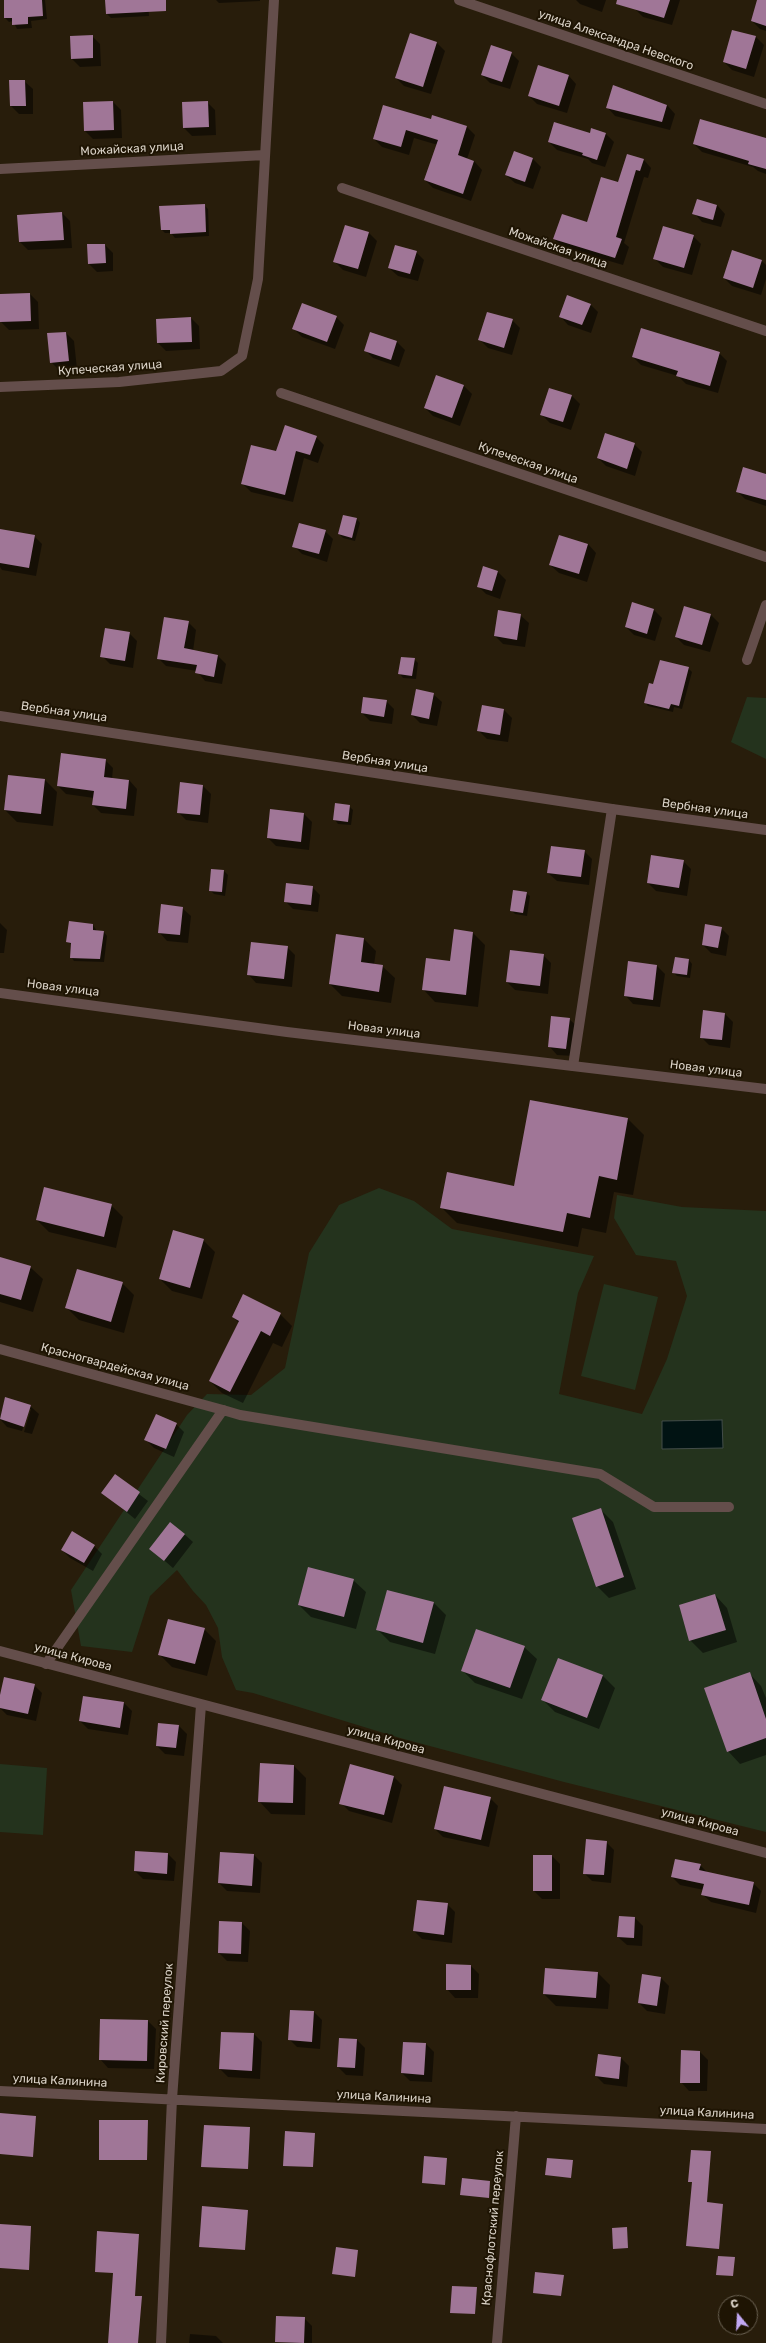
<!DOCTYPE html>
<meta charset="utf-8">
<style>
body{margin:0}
#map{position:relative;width:766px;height:2343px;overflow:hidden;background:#281d0b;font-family:Rubik,sans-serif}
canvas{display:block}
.north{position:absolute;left:718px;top:2295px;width:40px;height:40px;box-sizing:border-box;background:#1e1403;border:1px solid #696051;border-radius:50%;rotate:342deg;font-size:11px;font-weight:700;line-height:16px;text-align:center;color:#dad2c7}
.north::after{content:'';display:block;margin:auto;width:14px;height:18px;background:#c2a8f3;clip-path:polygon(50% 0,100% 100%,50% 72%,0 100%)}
</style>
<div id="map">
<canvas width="766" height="2343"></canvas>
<div class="north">С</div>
</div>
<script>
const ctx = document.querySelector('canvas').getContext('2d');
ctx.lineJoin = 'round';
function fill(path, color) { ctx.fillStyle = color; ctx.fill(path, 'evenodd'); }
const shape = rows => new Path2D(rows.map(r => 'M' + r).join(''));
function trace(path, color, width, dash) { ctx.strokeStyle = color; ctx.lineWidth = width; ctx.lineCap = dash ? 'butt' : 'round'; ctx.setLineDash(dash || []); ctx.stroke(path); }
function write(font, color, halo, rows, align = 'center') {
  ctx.font = font + ' Rubik,sans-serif'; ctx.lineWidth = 4; ctx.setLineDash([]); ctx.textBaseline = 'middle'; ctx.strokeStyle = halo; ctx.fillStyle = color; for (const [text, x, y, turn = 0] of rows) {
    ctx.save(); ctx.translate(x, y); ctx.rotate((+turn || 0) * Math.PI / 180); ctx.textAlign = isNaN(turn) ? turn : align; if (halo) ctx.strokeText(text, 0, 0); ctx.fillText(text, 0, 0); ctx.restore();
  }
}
fill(shape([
 [747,697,766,698,766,759,731,742],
 [379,1188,414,1201,452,1229,594,1256,578,1293,559,1394,642,1414,667,1359,687,1296,676,1261,636,1255,614,1218,617,1195,682,1207,766,1211,766,1832,564,1782,400,1738,253,1693,236,1690,222,1657,218,1628,206,1605,193,1591,177,1570,150,1596,132,1652,81,1646,71,1590,187,1415,207,1394,251,1395,285,1368,309,1253,339,1205],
 [604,1284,658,1297,635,1390,581,1376],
 [0,1764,47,1768,43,1835,0,1832]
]), '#24331d');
const water = shape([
 [722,1420,723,1448,662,1449,662,1421,722,1420]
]);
fill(water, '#011313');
trace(water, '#424c49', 1);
fill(shape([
 [5,0,45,0,47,19,31,21,32,28,17,29,13,21,9,22,5,18],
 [106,0,148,0,149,16,111,18,107,14],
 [216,0,260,0,260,1,219,3],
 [576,0,606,0,602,12,580,4],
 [638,0,680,0,672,25,643,17,635,9],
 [758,0,766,0,766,31,760,29,752,21],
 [92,36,100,44,101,66,80,67,72,59],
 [756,37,764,45,754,77,732,70,724,62],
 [437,43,445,51,431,94,404,86,396,78],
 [511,53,519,61,510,89,490,83,482,75],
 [568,75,576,84,567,113,537,104,529,96],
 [24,81,33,89,33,114,19,114,11,106],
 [613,86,667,105,675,114,670,130,615,116,607,107],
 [113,102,121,110,122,138,93,139,85,131],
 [207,102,215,110,216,135,192,136,184,128],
 [431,120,467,127,475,135,467,159,474,161,482,170,471,201,433,188,425,180,438,145,414,138,409,155,382,147,374,139],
 [590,134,606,134,614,142,605,167,592,163,588,159,557,150,549,142],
 [766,139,766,174,758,171,753,167,702,152,694,144],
 [514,153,533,159,541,167,533,189,515,183,506,175],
 [644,160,651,168,648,178,644,177,624,243,629,247,623,265,562,247,554,239,588,224,619,183],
 [204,205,208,209,209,236,175,238,171,233,165,233,162,230],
 [717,205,725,214,721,227,702,222,694,213],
 [62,213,70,221,72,248,28,250,20,242],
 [369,233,377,241,366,277,343,270,335,262],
 [693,236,701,244,692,275,663,267,655,259],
 [105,245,113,253,113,271,97,272,89,264],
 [416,252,424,260,418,281,398,276,389,268],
 [761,260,766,265,766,279,761,295,732,286,724,278],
 [30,294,38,302,39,329,9,330,1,322,0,295],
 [590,304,598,312,591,333,568,325,560,316],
 [336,317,344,325,335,349,302,337,294,329],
 [191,318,199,326,200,349,166,351,158,343],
 [512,320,520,328,512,355,488,348,480,340],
 [66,333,74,341,77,369,59,370,51,362],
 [397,342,405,350,399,367,373,358,365,350],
 [719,353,727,361,718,393,686,384,678,376,641,365,633,357],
 [464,386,472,394,460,426,433,416,425,408],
 [572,396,580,404,571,430,550,423,541,414],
 [316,437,324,445,318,463,304,458,293,502,251,492,243,484],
 [634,444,642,452,635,476,606,466,598,458],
 [766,475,766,506,745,499,737,491],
 [357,519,360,523,355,541,343,538,339,534],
 [0,530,34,536,42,544,36,576,2,570,0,567],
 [325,531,333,539,327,562,302,554,294,546],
 [588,544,596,553,587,582,559,573,550,565],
 [483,567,498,572,506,580,500,599,486,594,478,586],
 [684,607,711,615,719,623,710,652,684,645,676,637],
 [654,610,662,618,655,641,634,635,626,627],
 [520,615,529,623,525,647,503,644,495,636],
 [188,622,196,630,193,651,218,656,226,664,222,684,205,681,197,671,166,666,158,658],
 [129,633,137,641,133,668,110,664,102,656],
 [414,659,418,663,416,679,403,678,400,674],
 [688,668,692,672,682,709,674,707,673,712,648,706,645,702,654,685],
 [433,694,442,702,437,726,420,723,412,715],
 [386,701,394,709,392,724,370,721,362,713],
 [504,710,512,718,508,742,487,739,478,730],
 [105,760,113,768,112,779,129,780,137,789,134,816,101,813,93,805,94,798,66,794,58,786],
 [45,780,57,792,53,826,17,822,5,810],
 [181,783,203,786,211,794,208,823,186,820,178,812],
 [349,806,353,810,351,825,338,824,335,820],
 [271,810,304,814,312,822,309,850,276,846,268,838],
 [584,851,592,859,589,885,557,881,548,873],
 [683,861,691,869,687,896,656,891,648,883],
 [212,870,224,871,228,875,225,896,214,894,210,890],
 [312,887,320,895,318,912,293,909,285,901],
 [526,893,530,896,527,916,515,914,511,910],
 [182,908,191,916,188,943,167,941,159,932],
 [69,922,93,925,97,931,104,932,107,936,104,962,74,961,71,957,72,945,67,941],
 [0,923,7,930,4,953,0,953],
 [721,928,729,936,726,956,711,953,703,945],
 [455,930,473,933,485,945,478,1007,435,1002,423,989,451,962],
 [364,939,376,951,374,965,382,966,395,978,391,1003,342,996,330,984],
 [287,947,295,955,292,987,256,983,248,974],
 [543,955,551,963,548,994,515,990,507,982],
 [689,960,692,964,690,978,677,976,673,972],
 [657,966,665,974,660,1007,633,1004,625,995],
 [725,1014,733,1022,730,1048,709,1045,701,1037],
 [569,1019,578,1027,574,1056,557,1055,549,1046],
 [628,1119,644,1135,633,1195,614,1192,606,1233,582,1228,578,1247,457,1223,441,1207,515,1187],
 [111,1205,123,1217,116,1248,49,1232,37,1220],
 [203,1240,215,1252,202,1299,172,1291,160,1279],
 [0,1258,30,1267,43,1279,33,1312,0,1302],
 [122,1283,134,1295,124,1333,79,1320,67,1308],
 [280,1314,292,1326,282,1347,273,1343,243,1403,222,1393,210,1381,239,1323,233,1317],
 [5,1398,30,1406,39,1414,32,1434,24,1432,31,1409,29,1409,22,1431,7,1427,0,1419],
 [176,1424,184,1432,174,1457,154,1448,146,1440],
 [115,1476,148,1501,135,1519,103,1493],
 [601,1510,613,1522,636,1589,609,1598,597,1586],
 [184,1534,193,1542,173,1568,151,1549],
 [94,1546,102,1554,93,1571,70,1558,62,1550],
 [353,1580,366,1592,356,1629,311,1617,299,1605],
 [715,1595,727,1608,737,1642,703,1653,690,1640],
 [434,1603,446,1615,435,1654,390,1642,378,1630],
 [204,1629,216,1641,207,1676,172,1667,160,1655],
 [524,1647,537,1659,522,1699,475,1683,463,1671],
 [558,1659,603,1676,615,1688,599,1729,555,1712,543,1700],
 [749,1673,761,1686,766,1698,766,1755,740,1764,728,1751],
 [34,1685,42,1693,36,1721,7,1715,0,1708,0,1700],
 [84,1697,124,1703,132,1711,128,1735,88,1729,80,1721],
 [179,1726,187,1734,184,1756,165,1754,157,1746],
 [260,1764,294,1766,306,1778,305,1815,271,1814,259,1801],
 [394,1777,402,1785,392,1823,349,1811,341,1803],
 [490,1798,498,1806,489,1847,443,1837,435,1829],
 [606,1842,614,1850,611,1883,592,1881,584,1873],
 [168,1854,176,1862,174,1881,143,1879,135,1871],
 [254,1855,262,1863,260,1893,227,1891,219,1883],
 [534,1856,552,1856,560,1864,560,1899,542,1899,534,1891],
 [700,1865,708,1873,753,1883,761,1891,756,1913,711,1902,702,1894,704,1890,680,1885,672,1877],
 [447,1904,455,1912,452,1943,422,1939,414,1931],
 [620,1917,635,1918,643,1926,642,1946,627,1945,618,1937],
 [220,1922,242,1923,250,1931,248,1962,227,1961,219,1953],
 [471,1966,479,1974,478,1998,455,1998,447,1989],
 [598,1973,610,1985,608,2009,556,2006,544,1994],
 [661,1978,669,1986,665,2014,647,2011,639,2003],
 [291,2011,314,2012,322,2020,320,2049,297,2047,289,2039],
 [148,2021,156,2029,154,2069,108,2068,100,2059],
 [254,2034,262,2042,260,2079,228,2077,220,2069],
 [357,2040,365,2048,363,2076,346,2075,338,2067],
 [426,2044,434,2052,432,2082,410,2081,402,2073],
 [700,2052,708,2060,707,2091,689,2091,681,2082],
 [621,2058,629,2066,627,2087,604,2084,596,2076],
 [304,2318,312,2326,312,2343,276,2342],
 [190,2334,216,2336,223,2343,189,2343]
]), '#0007');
fill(shape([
 [4,0,42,0,43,16,28,17,28,24,12,25,12,18,4,18],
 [105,0,166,0,166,11,106,14],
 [617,0,670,0,664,18,616,4],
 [757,0,766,0,766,26,751,21],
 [732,30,756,36,746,69,723,62],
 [410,33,437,42,423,87,395,78],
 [93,35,93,58,71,59,70,36],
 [491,45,512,52,502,82,481,75],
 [538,65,569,75,559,106,528,96],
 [9,80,25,80,26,106,10,106],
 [613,85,667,105,662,122,606,108],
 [113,101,114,130,84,131,83,102],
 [208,101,209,127,183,128,182,102],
 [383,105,431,119,432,115,467,126,458,155,474,161,463,194,424,180,438,140,406,130,401,147,373,139],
 [700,119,766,138,766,169,748,164,749,161,693,144],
 [554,122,590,133,591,128,606,133,597,160,582,155,583,153,548,142],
 [514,151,533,158,525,182,505,175],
 [627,154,644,159,640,171,636,170,616,237,622,239,615,258,553,239,562,214,587,222,601,177,618,182],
 [697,199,717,205,713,220,692,214],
 [205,204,206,232,170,234,170,230,161,230,159,206],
 [62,212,64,240,19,242,17,215],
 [345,225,369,232,358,269,333,262],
 [663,226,694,235,684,268,653,259],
 [87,244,105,244,106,263,88,264],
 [395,245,417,251,410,274,388,268],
 [732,250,762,260,753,288,723,278],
 [30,293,31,321,0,322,0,294],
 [567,295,591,304,582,325,559,317],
 [302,303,337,316,327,342,292,329],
 [487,312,513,319,504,348,478,340],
 [191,317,192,342,157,343,156,319],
 [641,328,720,352,710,386,676,376,678,371,632,357],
 [66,332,69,361,50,363,47,333],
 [370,332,397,341,391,360,364,351],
 [436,375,464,385,452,418,424,408],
 [549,388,572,395,563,422,540,415],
 [285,425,317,436,310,455,296,451,285,495,241,484,251,445,276,451],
 [605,433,635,443,627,469,597,458],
 [743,467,766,474,766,500,736,492],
 [343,515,357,518,352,538,338,534],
 [299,523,326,530,319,554,292,547],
 [0,529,35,535,29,568,0,563],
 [559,535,588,544,579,574,549,565],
 [483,566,498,571,492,591,477,587],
 [632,602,654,609,647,634,625,627],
 [684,606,711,614,702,645,675,637],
 [498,610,521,614,517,640,494,636],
 [164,617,189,621,184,648,218,655,214,677,195,673,197,665,157,659],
 [105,628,130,632,125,661,100,657],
 [401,657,415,658,412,676,398,674],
 [660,660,689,667,679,706,671,704,669,709,644,703,649,683,653,684],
 [416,689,434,693,429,719,411,715],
 [363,697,387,700,384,717,361,713],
 [482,705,504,709,500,735,477,731],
 [61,753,106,759,104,777,129,780,126,809,92,805,94,791,57,786],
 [8,775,45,779,41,814,4,810],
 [180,782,203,785,200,815,177,813],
 [335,803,350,805,348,822,333,820],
 [270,809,304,813,301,842,267,838],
 [551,846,585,850,581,877,547,873],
 [651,855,684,860,679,888,647,883],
 [211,869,224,870,222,892,209,891],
 [286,883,313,886,311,905,284,902],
 [513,890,527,892,523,913,510,911],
 [161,904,183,907,180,935,158,933],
 [69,921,93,924,93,930,104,931,100,959,70,958,71,943,66,942],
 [705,924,722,927,718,948,702,945],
 [454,929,473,932,466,995,422,990,426,958,450,961],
 [336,934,364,938,361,962,383,965,379,992,329,984],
 [251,942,288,946,284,979,247,975],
 [510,950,544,954,540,986,506,982],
 [675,957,689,959,687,975,672,973],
 [628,961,657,965,653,1000,624,996],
 [703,1010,725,1013,722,1040,700,1038],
 [551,1016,570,1018,566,1049,548,1047],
 [530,1100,628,1118,617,1180,599,1176,590,1218,567,1213,563,1232,440,1208,447,1172,514,1186],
 [44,1187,112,1204,104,1237,36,1220],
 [173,1230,204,1239,190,1288,159,1279],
 [0,1257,31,1266,21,1300,0,1294],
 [77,1269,123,1282,111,1322,65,1308],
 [243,1294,281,1313,270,1336,261,1331,230,1392,209,1381,239,1321,232,1317],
 [5,1397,31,1405,24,1427,0,1419],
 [156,1414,177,1423,166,1449,144,1440],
 [115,1474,140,1492,127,1512,101,1493],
 [601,1508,624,1577,596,1587,572,1518],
 [170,1522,185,1534,164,1561,149,1549],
 [72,1531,95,1545,84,1563,61,1550],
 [308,1567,354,1579,344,1617,298,1605],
 [387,1590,434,1602,423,1643,376,1630],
 [715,1594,726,1630,689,1641,679,1605],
 [168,1619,205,1628,195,1664,158,1655],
 [476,1629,525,1646,510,1688,461,1671],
 [558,1658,603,1675,587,1718,541,1700],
 [750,1672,766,1719,766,1738,727,1752,704,1688],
 [4,1677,35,1684,28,1714,0,1708,0,1695],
 [83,1696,124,1702,120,1728,79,1721],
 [158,1723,179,1725,176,1748,156,1746],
 [260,1763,294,1765,293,1803,258,1802],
 [350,1764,394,1776,384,1815,339,1804],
 [444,1786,491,1797,481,1840,434,1829],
 [586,1839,607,1841,604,1875,583,1874],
 [135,1851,168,1853,167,1874,134,1871],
 [220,1852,254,1854,252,1886,218,1883],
 [533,1855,552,1855,552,1891,533,1891],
 [675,1859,701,1864,699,1870,754,1882,749,1905,701,1895,704,1884,671,1877],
 [417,1900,448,1903,444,1935,413,1931],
 [619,1916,635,1917,634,1938,617,1937],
 [219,1921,242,1922,241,1954,218,1953],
 [446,1964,471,1965,471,1990,446,1990],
 [545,1968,598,1972,596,1998,543,1994],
 [642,1974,661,1977,657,2006,638,2003],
 [290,2010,314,2011,312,2042,288,2040],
 [100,2019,148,2020,147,2061,99,2060],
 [221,2032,254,2033,252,2071,219,2069],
 [339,2038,357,2039,355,2068,337,2067],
 [403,2042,426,2043,424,2075,401,2073],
 [681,2050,700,2051,700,2083,680,2083],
 [598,2054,621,2057,619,2079,595,2076],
 [0,2113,36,2116,33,2157,0,2154],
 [99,2120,148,2120,147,2160,99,2160],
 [204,2125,250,2127,248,2169,201,2167],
 [285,2131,315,2133,313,2167,283,2166],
 [691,2150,711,2151,707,2202,723,2204,719,2249,686,2246,692,2182,688,2182],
 [424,2156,447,2158,445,2185,422,2183],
 [547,2158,573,2160,571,2178,545,2175],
 [462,2178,490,2181,489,2198,460,2195],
 [202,2206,248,2210,245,2250,199,2247],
 [0,2224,31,2226,29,2270,0,2268],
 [627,2227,628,2248,613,2249,612,2228],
 [97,2231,139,2234,135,2296,142,2296,138,2343,108,2343,113,2273,95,2272],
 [336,2247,358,2250,355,2277,332,2274],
 [718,2256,735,2257,733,2276,716,2275],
 [535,2272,564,2275,561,2296,533,2293],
 [452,2286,477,2287,475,2314,450,2313],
 [276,2316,305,2317,304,2343,275,2342]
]), '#a07697');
trace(shape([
 [573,1066,612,809],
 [46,1664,223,1410,240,1415,600,1474,654,1507,729,1507]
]), '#644e4b', 10);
trace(shape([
 [459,0,766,104],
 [0,169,265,155],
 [342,188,766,331],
 [0,387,119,382,221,371,242,356,258,279,274,0],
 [281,393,766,557],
 [747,660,766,605],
 [0,716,612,809,766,830],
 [0,993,287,1032,766,1089],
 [0,1349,223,1410],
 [0,1651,766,1853],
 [0,2091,766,2129],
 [161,2343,172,2099,201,1705],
 [497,2343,516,2116]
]), '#644e4b', 10);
write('12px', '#dad2c7', '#1e1403', [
 ["улица Александра Невского",616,40,19],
 ["Можайская улица",132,149,-3],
 ["Можайская улица",558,248,19],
 ["Купеческая улица",110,368,-4],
 ["Купеческая улица",528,463,19],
 ["Вербная улица",64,712,8],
 ["Вербная улица",385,762,9],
 ["Вербная улица",705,809,8],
 ["Новая улица",63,988,7],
 ["Новая улица",384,1030,7],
 ["Новая улица",706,1069,7],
 ["Красногвардейская улица",115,1367,15],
 ["улица Кирова",73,1657,15],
 ["улица Кирова",386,1740,15],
 ["улица Кирова",700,1822,15],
 ["Кировский переулок",165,2023,-86],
 ["улица Калинина",60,2081,3],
 ["улица Калинина",384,2097,3],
 ["улица Калинина",707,2113,3],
 ["Краснофлотский переулок",493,2228,-85]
]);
</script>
